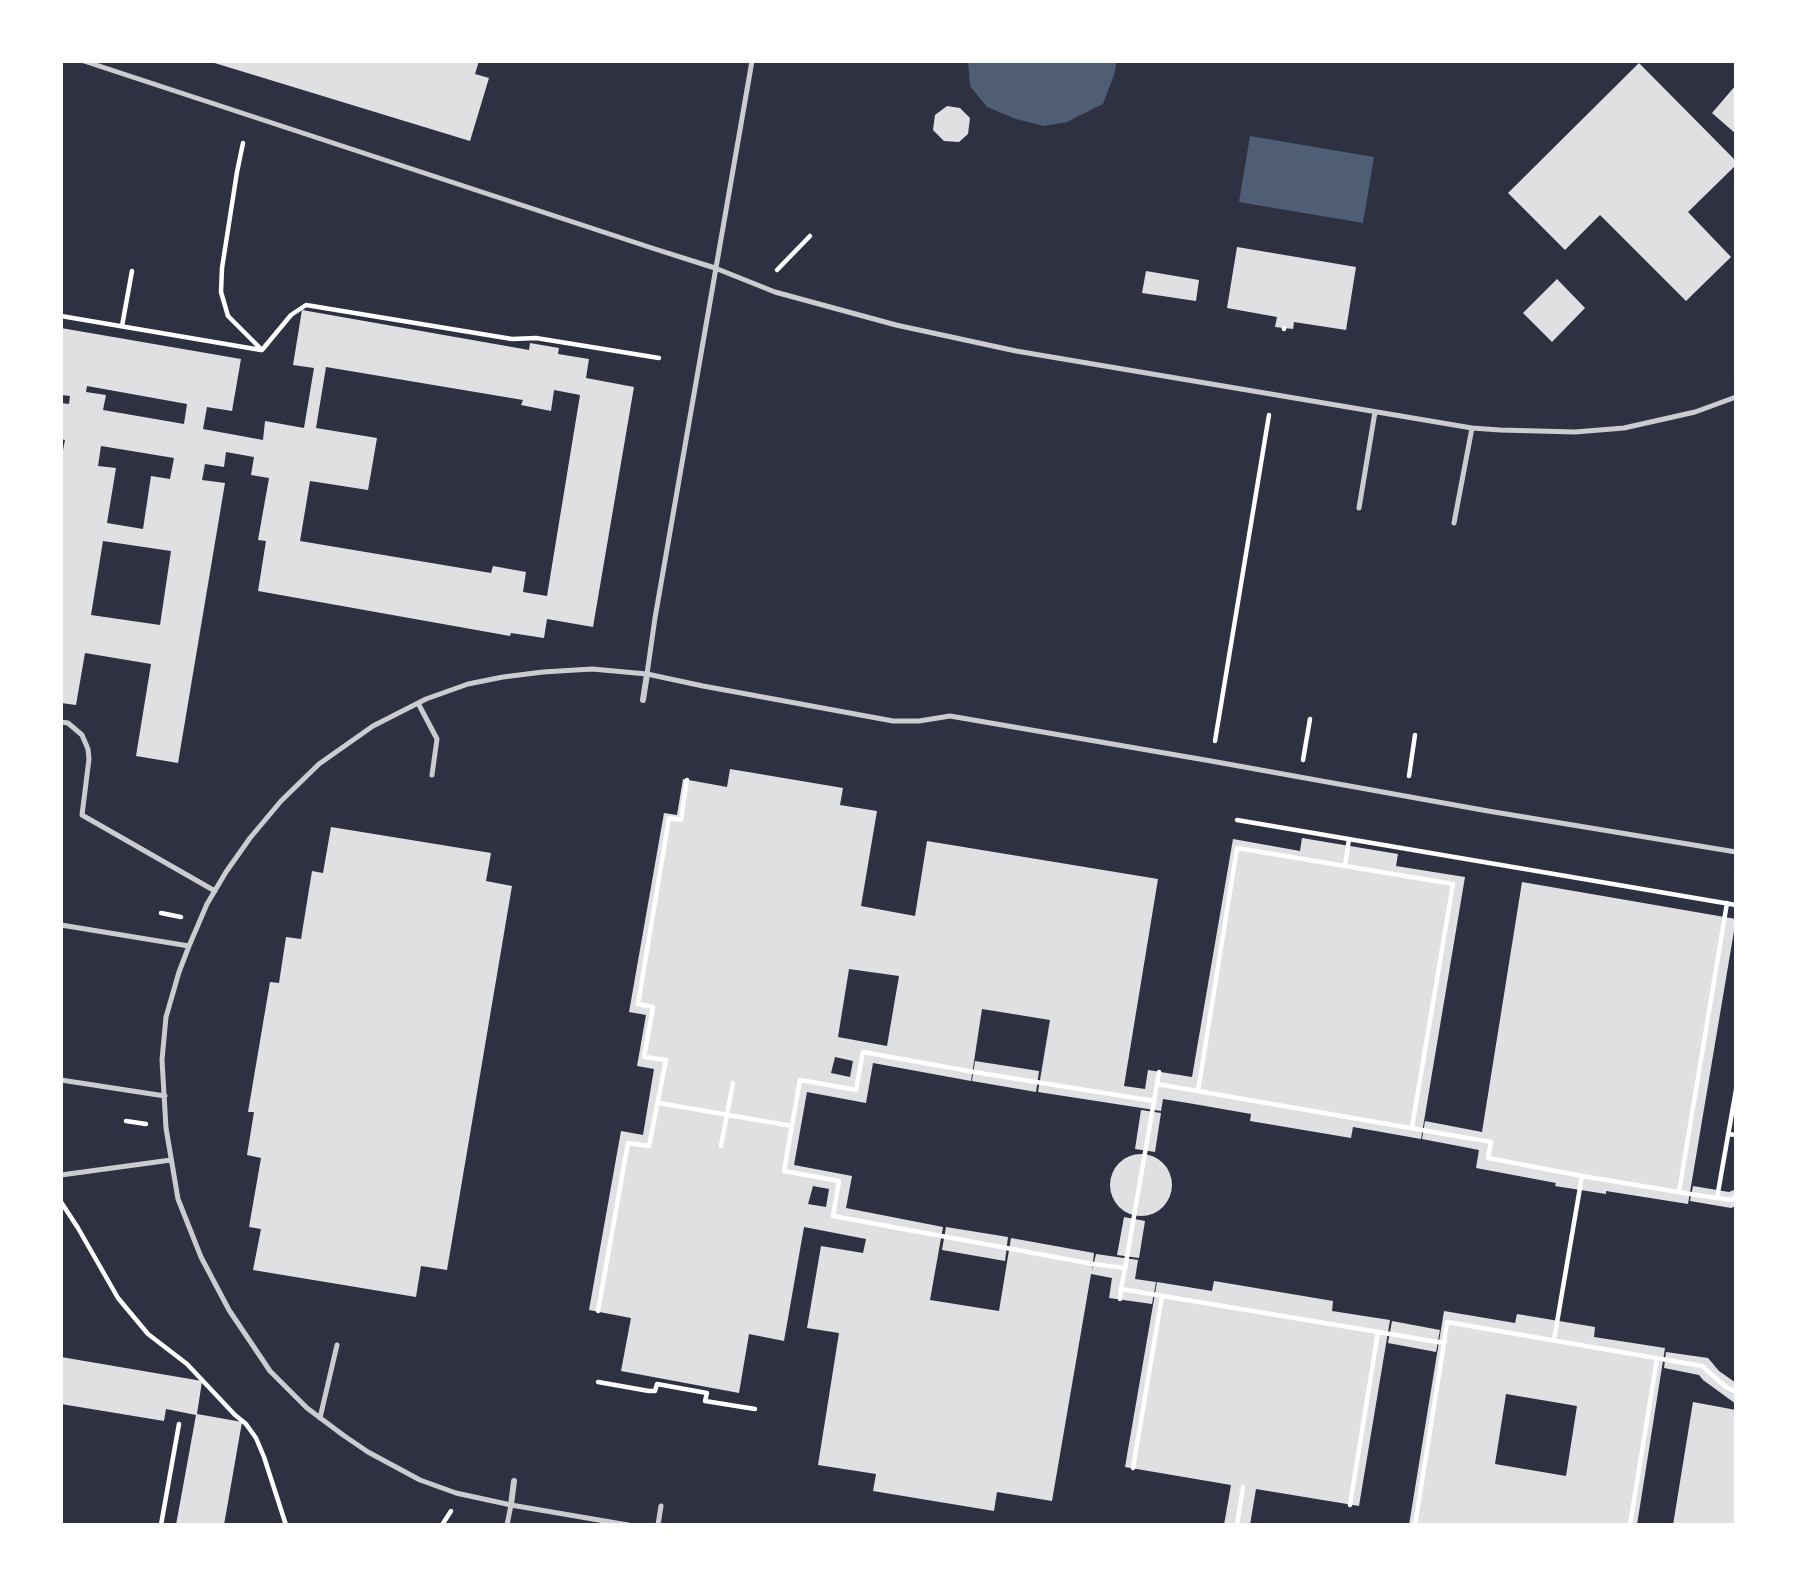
<!DOCTYPE html>
<style>
body{margin:0}
#map{position:relative;width:1797px;height:1586px;overflow:hidden;background:#2d3142;font-family:Overpass,sans-serif}
canvas{display:block}
.frame{position:absolute;inset:0;border:63px solid #fff;pointer-events:none}
</style>
<div id="map">
<canvas width="1797" height="1586"></canvas>
<div class="frame"></div>
</div>
<script>
const ctx = document.querySelector('canvas').getContext('2d');
ctx.lineJoin = 'round';
function fill(path, color) { ctx.fillStyle = color; ctx.fill(path, 'evenodd'); }
const shape = rows => new Path2D(rows.map(r => 'M' + r).join(''));
function trace(path, color, width, dash) { ctx.strokeStyle = color; ctx.lineWidth = width; ctx.lineCap = dash ? 'butt' : 'round'; ctx.setLineDash(dash || []); ctx.stroke(path); }
fill(shape([
 [968,61,1117,61,1114,75,1103,104,1067,122,1044,126,1016,119,987,107,970,86],
 [1250,136,1374,157,1363,223,1239,202]
]), '#4f5d75');
fill(shape([
 [208,61,479,61,475,74,489,78,470,141],
 [1639,63,1736,161,1736,165,1688,212,1731,257,1686,301,1600,215,1565,250,1508,193],
 [1736,85,1736,134,1712,113],
 [947,106,960,108,970,118,968,134,959,142,944,141,933,130,935,115],
 [1237,247,1356,267,1346,330,1294,322,1293,329,1275,327,1277,317,1227,308],
 [1146,271,1199,280,1196,301,1142,293],
 [1557,279,1585,308,1552,342,1523,313],
 [302,310,529,350,530,343,559,348,558,354,589,359,586,378,634,387,593,627,547,619,544,638,511,633,510,636,258,591,266,541,258,540,269,478,251,475,254,457,226,452,224,467,205,464,202,480,225,483,178,763,136,756,151,664,85,653,76,705,61,703,61,460,65,440,61,439,61,403,69,404,70,396,61,395,61,328,241,359,232,411,207,407,203,429,263,440,265,421,304,428,314,368,293,365],
 [326,367,523,400,521,405,551,411,554,390,580,395,547,596,523,592,526,572,493,566,491,573,300,541,310,481,368,490,377,438,316,428],
 [87,386,187,404,184,424,103,410,106,395,86,392],
 [101,446,174,458,170,479,151,476,143,529,107,523,116,468,98,466],
 [103,541,171,551,160,625,91,615],
 [730,769,843,788,840,805,877,811,861,906,915,916,927,841,1158,879,1124,1086,1145,1089,1148,1070,1192,1077,1233,839,1300,851,1302,838,1398,854,1396,866,1465,877,1421,1139,1353,1127,1351,1138,1250,1121,1251,1114,1188,1103,1163,1099,1161,1111,1038,1092,1050,1020,982,1009,971,1081,873,1063,866,1103,807,1092,794,1165,852,1176,846,1208,943,1227,930,1300,999,1311,1011,1238,1094,1253,1092,1271,1096,1254,1138,1260,1135,1279,1156,1282,1152,1304,1109,1298,1112,1278,1091,1274,1052,1501,997,1492,994,1511,873,1491,876,1474,818,1465,839,1333,807,1328,821,1246,863,1253,866,1239,804,1227,784,1341,749,1334,739,1393,621,1371,631,1318,589,1310,621,1131,643,1135,654,1069,637,1066,646,1015,629,1012,664,813,677,815,683,779,727,787],
 [849,969,899,976,887,1046,838,1037],
 [835,1057,853,1061,850,1077,831,1073],
 [813,1186,829,1189,826,1207,808,1204],
 [331,827,491,853,486,881,512,886,447,1270,421,1266,416,1297,253,1270,261,1229,249,1227,261,1158,247,1155,254,1112,248,1112,270,982,279,983,286,937,301,939,312,871,323,873],
 [1522,882,1736,919,1688,1204,1606,1191,1606,1194,1555,1186,1556,1183,1476,1168,1479,1150,1422,1139,1425,1121,1482,1132],
 [975,1061,1039,1071,1036,1092,972,1081],
 [1141,1110,1161,1113,1155,1152,1135,1149],
 '1110 1185a31 31 0 1 1 62 0a31 31 0 1 1-62 0Z',
 [1693,1186,1729,1192,1736,1189,1736,1206,1731,1208,1690,1201],
 [1124,1217,1145,1221,1139,1258,1117,1255],
 [946,1227,1008,1237,1005,1261,942,1250],
 [1214,1281,1333,1301,1332,1311,1390,1320,1359,1506,1256,1489,1250,1525,1224,1525,1231,1485,1125,1467,1157,1282,1212,1291],
 [1444,1311,1515,1323,1517,1314,1595,1327,1594,1337,1665,1348,1637,1525,1409,1525],
 [1506,1394,1577,1406,1566,1476,1495,1464],
 [1392,1321,1440,1330,1436,1352,1388,1343],
 [1666,1352,1708,1358,1719,1371,1736,1383,1736,1404,1703,1380,1699,1375,1664,1368],
 [61,1357,202,1381,197,1414,242,1422,224,1525,176,1525,196,1415,166,1409,164,1421,61,1404],
 [1693,1402,1736,1410,1736,1525,1673,1525]
]), '#e0e0e3');
trace(shape([
 [243,143,237,172,222,268,221,292,228,316,262,350,291,315,306,305,512,339,536,338,659,358],
 [777,270,810,236],
 [61,316,261,350],
 [122,326,132,271],
 [1284,329,1284,328],
 [1215,741,1269,415],
 [1303,760,1310,719],
 [1409,776,1415,735],
 [1237,820,1736,905],
 [1345,866,1349,839],
 [161,913,181,917],
 [1157,1084,1159,1072],
 [1198,1091,1237,848,1453,884,1412,1127],
 [659,1103,792,1126],
 [126,1121,146,1124],
 [1728,1134,1736,1135],
 [721,1146,733,1083],
 [1679,1192,1727,903],
 [1736,1197,1731,1200,1690,1194,1582,1176,1488,1158,1491,1142,1157,1084,1154,1101,974,1072,863,1052,856,1090,800,1080,784,1171,839,1181,833,1216,1093,1264,1125,1268,1121,1289,1444,1343,1447,1322,1702,1366,1726,1387,1736,1392],
 [1717,1198,1736,1090],
 [61,1202,78,1228,118,1298,148,1334,187,1364,235,1415,246,1424,256,1438,264,1457,286,1525],
 [1125,1268,1154,1101],
 [1120,1299,1121,1289],
 [598,1311,628,1143,649,1146,666,1060,644,1057,653,1007,638,1004,669,818,681,820,687,780],
 [1554,1340,1582,1176],
 [598,1382,649,1391,655,1391,657,1384,707,1393,705,1401,755,1409],
 [1133,1468,1162,1296],
 [1350,1505,1378,1332],
 [161,1525,179,1424],
 [442,1525,451,1511],
 [1237,1525,1243,1487],
 [1415,1525,1444,1343],
 [1630,1525,1657,1359]
]), '#fff', 4.5);
trace(shape([
 [84,61,655,249,715,268,775,292,896,325,1016,351,1472,428,1500,430,1575,432,1624,428,1695,412,1736,397],
 [1359,508,1375,412],
 [1454,523,1472,428],
 [647,674,655,618,752,61],
 [418,703,437,739,432,775],
 [61,722,68,723,82,735,88,749,89,759,82,815,215,891],
 [61,925,189,946],
 [61,1080,165,1096],
 [61,1175,171,1160],
 [320,1418,337,1345],
 [507,1525,511,1505],
 [628,1525,511,1505,456,1493,420,1480,368,1452,343,1435,307,1408,270,1371,229,1310,201,1257,178,1199,166,1128,162,1060,166,1017,179,972,189,946,207,904,226,872,250,838,281,801,319,764,373,726,426,699,468,684,503,677,543,672,592,669,647,674,703,686,893,721,919,721,950,716,1211,761,1488,811,1736,852],
 [658,1525,661,1506]
]), '#caccd0', 5);
trace(shape([
 [643,700,647,674],
 [511,1505,514,1481]
]), '#caccd0', 6);
</script>
